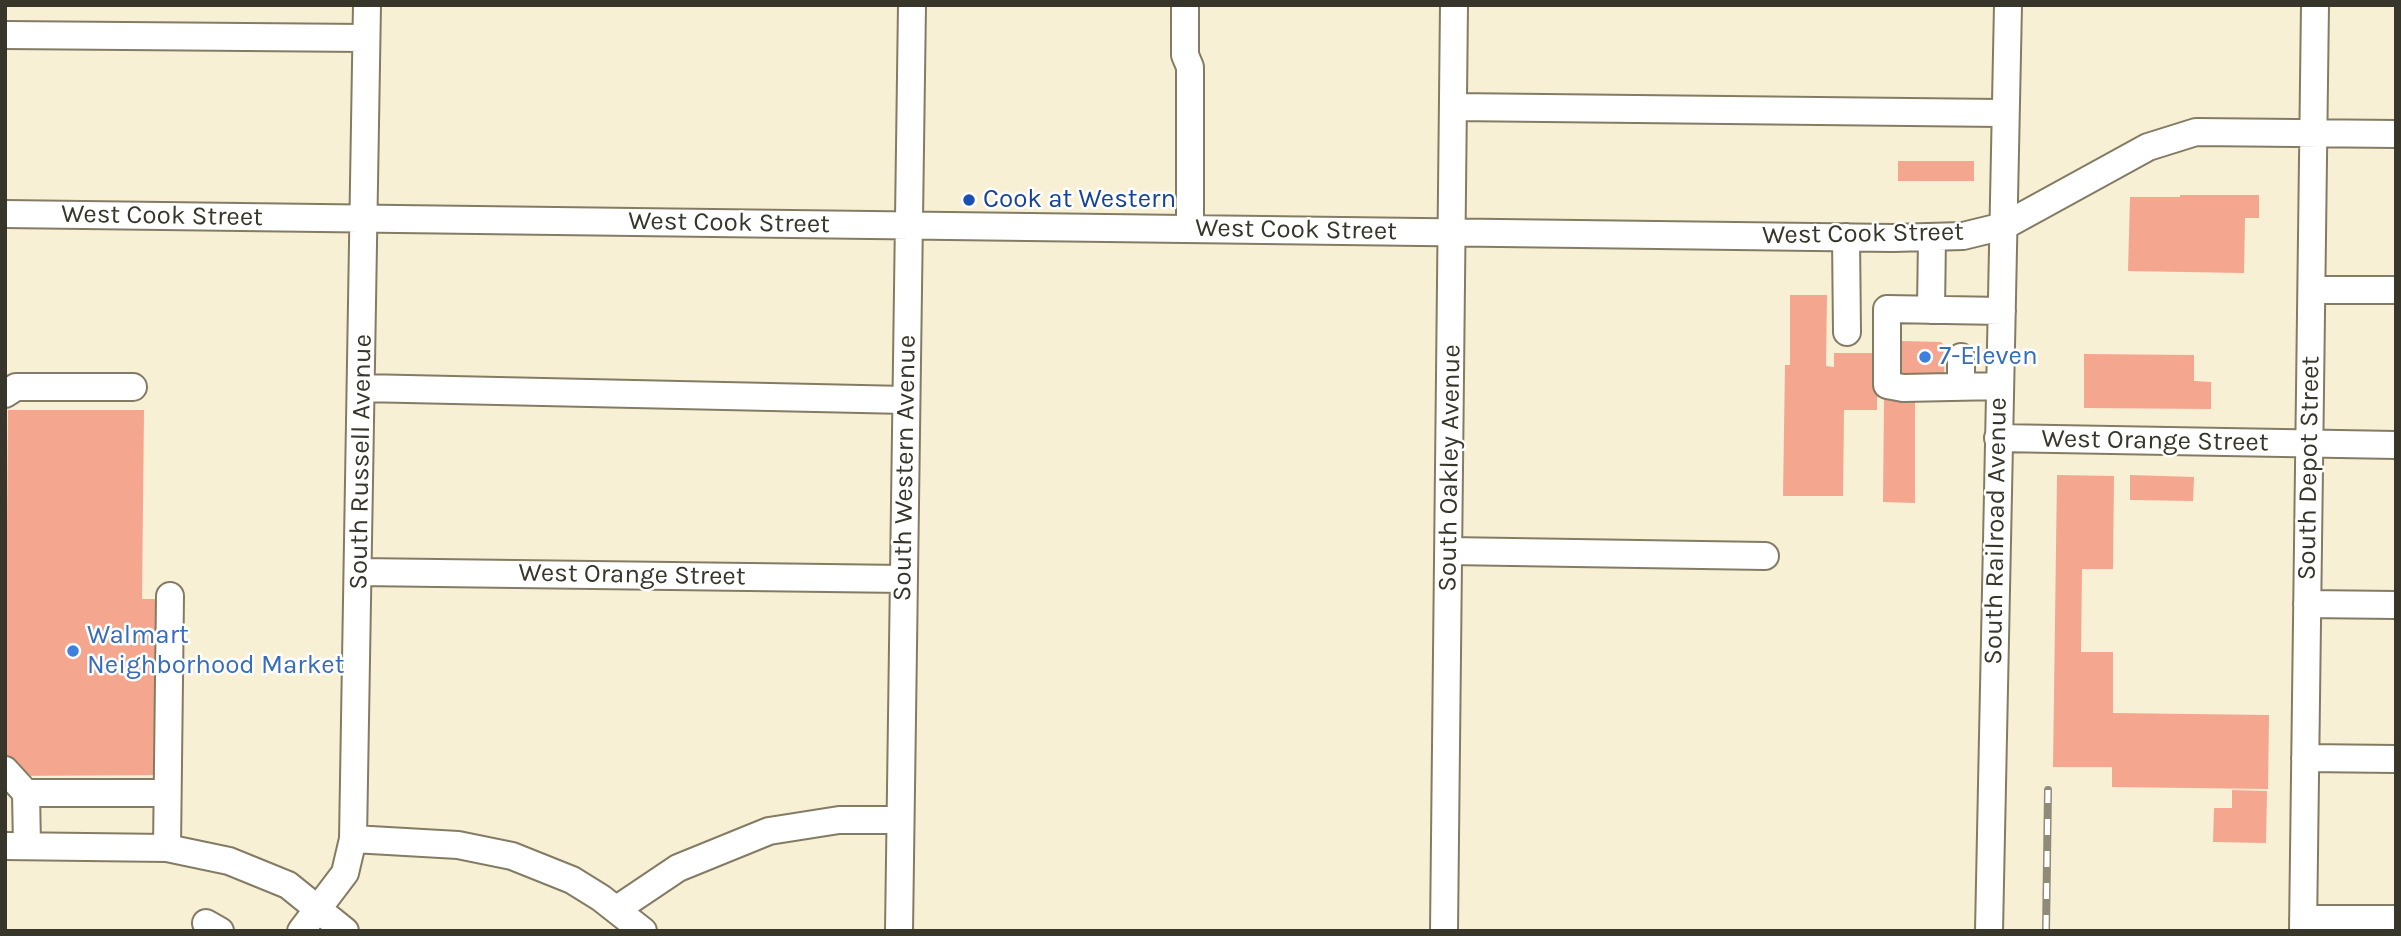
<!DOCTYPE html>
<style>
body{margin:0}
#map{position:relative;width:2401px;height:936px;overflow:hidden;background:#f8f0d5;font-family:Karla,sans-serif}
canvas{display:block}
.frame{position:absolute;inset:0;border:7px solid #38352a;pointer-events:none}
</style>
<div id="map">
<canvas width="2401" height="936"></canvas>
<div class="frame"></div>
</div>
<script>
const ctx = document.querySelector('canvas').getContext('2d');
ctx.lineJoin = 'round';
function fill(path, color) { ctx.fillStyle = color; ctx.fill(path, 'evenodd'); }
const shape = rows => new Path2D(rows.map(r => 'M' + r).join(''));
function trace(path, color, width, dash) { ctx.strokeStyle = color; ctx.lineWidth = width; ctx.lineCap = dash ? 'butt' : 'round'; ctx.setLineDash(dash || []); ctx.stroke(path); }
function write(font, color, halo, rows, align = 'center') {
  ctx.font = font + ' Karla,sans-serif'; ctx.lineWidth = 5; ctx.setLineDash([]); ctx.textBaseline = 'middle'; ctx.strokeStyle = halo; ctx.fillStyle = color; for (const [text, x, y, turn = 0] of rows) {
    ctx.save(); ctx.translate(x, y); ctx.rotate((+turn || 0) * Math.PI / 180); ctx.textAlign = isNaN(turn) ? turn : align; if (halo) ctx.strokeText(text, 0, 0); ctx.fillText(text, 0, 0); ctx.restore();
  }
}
fill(shape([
 [1898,161,1974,161,1974,181,1898,181],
 [2180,195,2259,195,2259,218,2245,218,2244,273,2128,271,2130,197,2180,197],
 [1790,295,1827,295,1826,366,1834,367,1834,353,1877,353,1877,410,1844,410,1843,496,1783,496,1785,365,1790,365],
 [1901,341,1941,342,1945,346,1944,379,1894,378,1894,345,1901,345],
 [2084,354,2194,355,2194,381,2211,382,2211,409,2084,408],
 [1884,399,1915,399,1915,503,1883,502],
 [8,410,144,410,142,599,163,599,161,775,5,776],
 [2057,475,2114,476,2113,569,2082,569,2081,652,2113,652,2113,713,2269,715,2268,789,2112,787,2112,767,2053,767],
 [2130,475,2194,477,2193,501,2130,500],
 [2232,790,2267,791,2266,843,2213,842,2214,808,2232,808]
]), '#f4a68f');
const minor = shape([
 [1185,5,1185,55,1190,67,1190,229],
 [5,35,366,38],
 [1454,107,2000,113],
 [5,214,1893,238,1963,236,2004,226,2148,147,2196,132,2396,134],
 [1846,237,1847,332],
 [2312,290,2396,290],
 [1931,310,1932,237],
 [1961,357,1961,387],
 [2000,386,1903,388,1887,385,1887,309,2002,311],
 [362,388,906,400],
 [5,394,16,387,133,387],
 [1998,438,2396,445],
 [1449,551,1765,556],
 [360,572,904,579],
 [2307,604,2396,605],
 [2305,758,2396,759],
 [5,770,26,793,27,846],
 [26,793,166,793],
 [353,839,458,845,512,856,572,880,601,898,643,931],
 [5,846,167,848,229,861,288,885,345,931],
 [167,848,170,596],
 [617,909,678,868,769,831,839,820,900,820],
 [2303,919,2396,919],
 [206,923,220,931],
 [301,931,345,873,353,839,367,5],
 [899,931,912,5],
 [1444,931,1454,5],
 [1989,931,2008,5],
 [2303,931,2315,5]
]);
trace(minor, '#837b63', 30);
trace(minor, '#fff', 26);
const rail = shape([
 [2046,931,2048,790]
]);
trace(rail, '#908b79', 8);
trace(rail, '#fff', 5, [16]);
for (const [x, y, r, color] of [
 [969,200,7,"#1a4fb4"],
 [1925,357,7,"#3f7fe0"],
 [73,651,7,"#3f7fe0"]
]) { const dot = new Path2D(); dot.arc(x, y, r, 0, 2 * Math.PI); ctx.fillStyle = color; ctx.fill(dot); trace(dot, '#fff', 2.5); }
write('26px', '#164399', '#fff', [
 ["Cook at Western",983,200]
], 'left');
write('26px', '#38352a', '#fff', [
 ["West Cook Street",162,216,1],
 ["West Cook Street",729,223,1],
 ["West Cook Street",1296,230,1],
 ["West Cook Street",1863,234,-1],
 ["West Orange Street",2155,441,1],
 ["South Russell Avenue",361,462,-89],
 ["South Western Avenue",905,468,-89],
 ["South Oakley Avenue",1450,468,-89],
 ["South Depot Street",2309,468,-89],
 ["South Railroad Avenue",1996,531,-89],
 ["West Orange Street",632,575,1]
]);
write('26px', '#366cbe', '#fff', [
 ["7-Eleven",1939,357],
 ["Walmart",87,636],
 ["Neighborhood Market",87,666]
], 'left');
</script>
